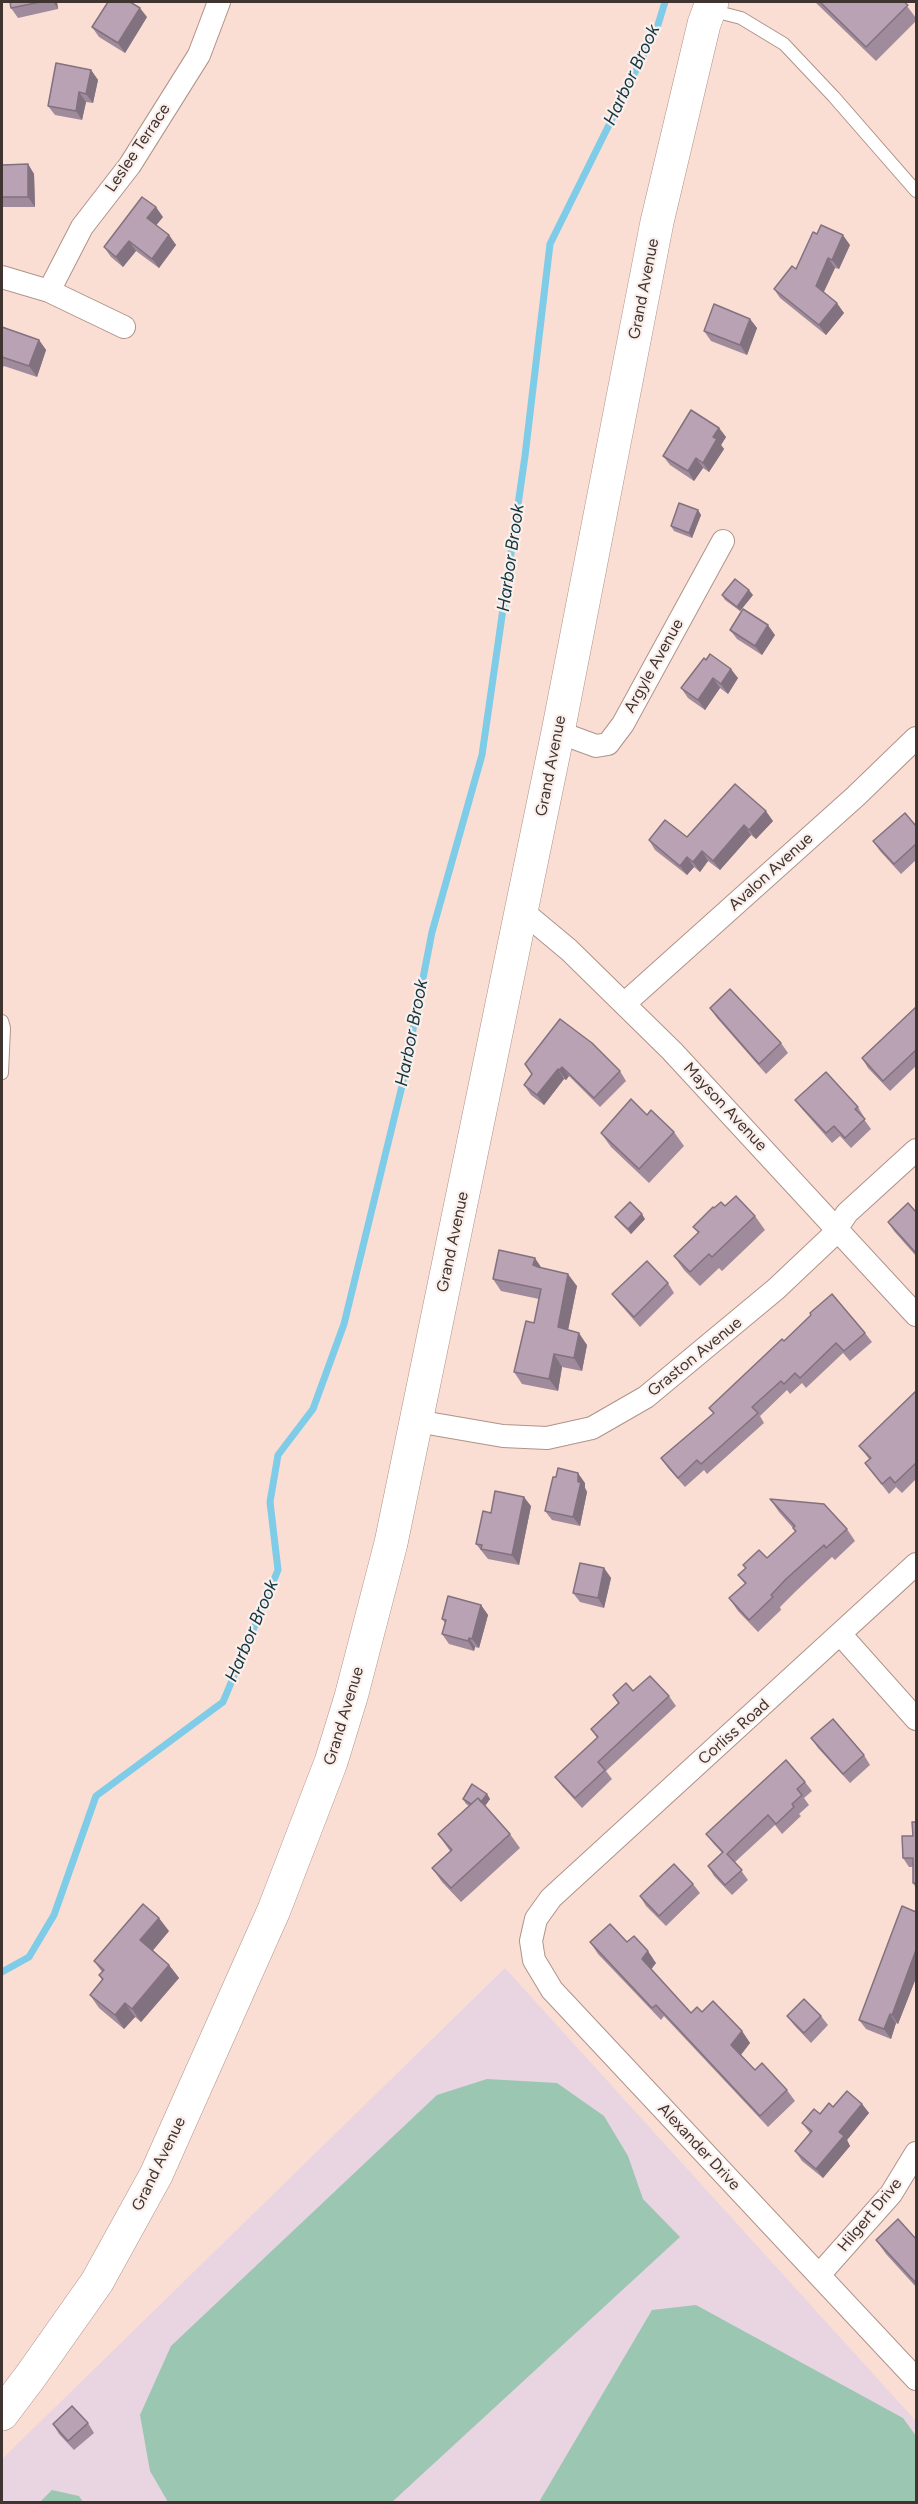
<!DOCTYPE html>
<style>
body{margin:0}
#map{position:relative;width:918px;height:2504px;overflow:hidden;background:#fbded3;font-family:Figtree,sans-serif}
canvas{display:block}
.frame{position:absolute;inset:0;border:3px solid #3f3430;pointer-events:none}
</style>
<div id="map">
<canvas width="918" height="2504"></canvas>
<div class="frame"></div>
</div>
<script>
const ctx = document.querySelector('canvas').getContext('2d');
ctx.lineJoin = 'round';
function fill(path, color) { ctx.fillStyle = color; ctx.fill(path, 'evenodd'); }
const shape = rows => new Path2D(rows.map(r => 'M' + r).join(''));
function trace(path, color, width, dash) { ctx.strokeStyle = color; ctx.lineWidth = width; ctx.lineCap = dash ? 'butt' : 'round'; ctx.setLineDash(dash || []); ctx.stroke(path); }
function write(font, color, halo, rows, align = 'center') {
  ctx.font = font + ' Figtree,sans-serif'; ctx.lineWidth = 4.5; ctx.setLineDash([]); ctx.textBaseline = 'middle'; ctx.strokeStyle = halo; ctx.fillStyle = color; for (const [text, x, y, turn = 0] of rows) {
    ctx.save(); ctx.translate(x, y); ctx.rotate((+turn || 0) * Math.PI / 180); ctx.textAlign = isNaN(turn) ? turn : align; if (halo) ctx.strokeText(text, 0, 0); ctx.fillText(text, 0, 0); ctx.restore();
  }
}
fill(shape([
 [505,1968,916,2421,916,2502,2,2502,2,2459]
]), '#e9d4e2');
fill(shape([
 [487,2079,557,2083,604,2116,628,2156,643,2199,680,2237,392,2502,168,2502,150,2471,140,2415,171,2346,437,2095],
 [696,2305,903,2418,916,2436,916,2502,539,2502,652,2310],
 [52,2490,79,2496,83,2502,40,2502]
]), '#9bc6b1');
trace(shape([
 [2,1972,29,1957,54,1915,96,1796,223,1702,278,1570,270,1502,278,1455,313,1409,344,1324,402,1086,432,932,482,755,525,456,550,244,657,28,665,2]
]), '#7ecce7', 7);
const lane = shape([
 [710,10,741,18,784,44,834,97,916,191],
 [2,1021,4,1028,2,1073]
]);
const street = shape([
 [2,277,49,291,124,327],
 [49,291,82,227,130,165,199,55,219,2],
 [558,732,596,746,608,744,623,724,723,541],
 [521,910,569,950,672,1051,916,1315],
 [624,1004,856,796,916,738],
 [416,1421,503,1436,547,1438,592,1428,646,1397,776,1289,830,1238,847,1213,916,1150],
 [916,1564,551,1898,536,1919,531,1941,534,1960,552,1990,916,2379],
 [841,1635,916,1719],
 [819,2275,891,2194,916,2153]
]);
const secondary = shape([
 [2,2414,30,2377,97,2282,156,2175,274,1910,331,1762,351,1697,391,1543,558,732,657,222,704,24,712,2]
]);
trace(lane, '#af9389', 14);
trace(street, '#af9389', 24);
trace(secondary, '#af9389', 34);
trace(lane, '#fff', 12);
trace(street, '#fff', 22);
trace(secondary, '#fff', 33);
fill(shape([
 [10,2,57,2,58,9,18,18,11,8],
 [815,2,904,2,916,18,916,21,876,61],
 [147,17,125,53,99,37,92,27],
 [91,70,98,80,93,103,86,102,82,120,55,115,48,106],
 [28,164,34,174,35,207,2,207,2,165],
 [163,217,156,225,169,235,176,245,159,268,136,251,123,267,111,257,104,247],
 [850,245,839,269,835,268,824,292,844,313,826,335,780,298,774,289,796,269],
 [750,319,757,328,747,355,711,341,704,331],
 [2,327,39,340,46,350,37,377,4,366,2,369],
 [719,428,726,437,721,445,724,449,709,472,703,468,694,481,670,465,663,456],
 [698,510,701,515,692,538,674,531,671,526],
 [722,595,753,595,740,611,725,600],
 [730,630,775,635,762,655,737,639],
 [704,658,738,678,728,694,720,688,705,710,688,698,681,688],
 [773,821,756,839,751,835,720,870,708,861,700,872,694,867,687,875,655,850,649,840,687,837],
 [916,826,916,860,901,874,880,851,873,841],
 [916,1007,916,1066,890,1091,868,1068,862,1058],
 [710,1008,781,1043,788,1053,766,1074,717,1018],
 [525,1064,620,1071,626,1081,600,1107,569,1076,566,1080,564,1079,544,1105,531,1095,524,1085,532,1074],
 [795,1100,858,1107,864,1117,863,1118,871,1129,851,1148,840,1136,832,1143,802,1109],
 [647,1115,674,1132,684,1146,649,1183,611,1147,601,1133],
 [725,1206,755,1216,765,1230,722,1271,719,1268,700,1286,684,1270,674,1256,698,1233,693,1227,714,1208],
 [916,1212,916,1256,894,1231,888,1222],
 [615,1217,645,1219,631,1234,619,1222],
 [542,1268,577,1286,568,1330,587,1345,582,1371,562,1367,558,1391,522,1384,514,1372,534,1323,539,1299,501,1291,493,1279],
 [668,1283,674,1293,640,1327,619,1303,612,1294],
 [865,1333,872,1342,850,1361,843,1353,806,1388,802,1383,790,1394,787,1390,760,1416,764,1423,707,1474,704,1470,685,1487,668,1468,661,1458,714,1414,709,1408,784,1341],
 [916,1391,916,1479,902,1493,896,1487,889,1494,865,1463,869,1459,859,1446],
 [585,1483,585,1488,587,1492,580,1526,552,1520,545,1511],
 [770,1499,847,1529,855,1541,835,1560,832,1557,795,1592,780,1607,781,1610,758,1632,738,1611,729,1598,745,1584,738,1575,767,1558,795,1532,793,1528,779,1512],
 [531,1506,519,1565,488,1559,476,1544,491,1513],
 [604,1568,611,1578,604,1608,580,1602,573,1593],
 [481,1605,488,1615,479,1648,475,1647,474,1651,449,1644,442,1634,445,1623,442,1619],
 [633,1691,669,1696,676,1706,606,1771,612,1779,582,1808,562,1786,555,1777,597,1738,591,1729,618,1703,613,1695],
 [811,1738,864,1755,870,1765,850,1783,818,1748],
 [805,1782,812,1791,804,1798,809,1805,799,1814,801,1816,782,1834,775,1825,735,1862,748,1880,732,1895,714,1876,708,1866,722,1853,713,1843,706,1834],
 [487,1794,490,1799,485,1806,510,1834,520,1848,461,1902,442,1882,432,1868,450,1851,438,1834,469,1806,466,1804,463,1799],
 [916,1822,916,1888,913,1883,913,1867,909,1867,903,1858,913,1836],
 [693,1884,700,1893,666,1926,646,1906,640,1896],
 [916,1912,916,1978,898,2024,896,2023,891,2039,866,2029,859,2020],
 [169,1931,153,1950,169,1965,179,1978,141,2022,135,2017,124,2029,99,2008,90,1995,102,1980,99,1975,102,1972,94,1961],
 [590,1942,627,1942,656,1963,651,1969,691,2013,702,2012,742,2031,750,2043,741,2055,755,2070,787,2090,795,2101,768,2127,664,2016,661,2020,598,1954],
 [787,2016,821,2016,828,2025,811,2043,794,2025],
 [862,2104,869,2113,847,2140,850,2146,823,2178,802,2161,795,2151,810,2133,802,2123,833,2107],
 [916,2239,916,2287,886,2254,876,2240],
 [88,2423,94,2433,74,2450,59,2434,53,2424]
]), '#9f8b9b');
fill(shape([
 [53,2,57,2,58,9],
 [140,8,147,17,125,53,118,43],
 [91,70,98,80,93,103,86,94],
 [79,92,86,102,82,120,76,111],
 [28,164,34,174,35,207,28,197],
 [156,207,163,217,154,228,147,218],
 [169,235,176,245,159,268,152,259],
 [843,235,850,245,839,269,832,260],
 [129,241,136,251,123,267,116,257],
 [828,258,835,268,822,295,816,286],
 [837,303,844,313,826,335,819,325],
 [750,319,757,328,747,355,740,345],
 [39,340,46,350,37,377,29,366],
 [719,428,726,437,721,445,724,449,709,472,703,463,713,437],
 [696,458,703,468,694,481,688,471],
 [698,510,701,515,692,538,689,533],
 [749,590,753,595,740,611,737,607],
 [768,625,775,635,762,655,755,646],
 [731,669,738,678,728,694,721,684],
 [713,678,720,688,705,710,698,700],
 [766,811,773,821,756,839,749,830],
 [744,825,751,835,720,870,713,861],
 [702,851,708,861,700,872,693,862],
 [687,857,694,867,687,875,680,866],
 [562,1067,569,1076,566,1080,559,1070],
 [558,1069,564,1079,544,1105,537,1095],
 [642,1214,645,1219,631,1234,628,1229],
 [535,1258,543,1270,533,1265],
 [568,1274,577,1286,566,1340,558,1327],
 [579,1333,587,1345,582,1371,574,1358],
 [554,1354,562,1367,558,1391,549,1379],
 [578,1473,585,1483,585,1488,587,1492,580,1526,573,1517],
 [524,1497,531,1506,519,1565,512,1555],
 [604,1568,611,1578,604,1608,598,1598],
 [481,1605,488,1615,479,1648,472,1639],
 [469,1638,475,1647,474,1651,468,1641],
 [487,1794,490,1799,480,1813,477,1808],
 [159,1918,169,1931,150,1954,140,1940],
 [916,1950,916,1978,898,2024,892,2015],
 [648,1951,656,1963,650,1971,642,1959],
 [169,1965,179,1978,141,2022,132,2009],
 [125,2003,135,2017,124,2029,115,2015],
 [890,2014,896,2023,891,2039,884,2029],
 [742,2031,750,2043,739,2057,731,2045],
 [862,2104,869,2113,847,2140,850,2146,823,2178,816,2169,839,2132]
]), '#82717e');
const building = shape([
 [10,2,40,2,11,8,10,2],
 [108,2,130,2,140,8,118,43,92,27,108,2],
 [820,2,904,2,908,5,866,47,820,2],
 [56,63,91,70,86,94,79,92,76,111,48,106,56,63],
 [28,164,28,197,2,197,2,165,28,164],
 [142,197,156,207,147,218,169,235,152,259,129,241,116,257,104,247,142,197],
 [821,225,843,235,832,260,828,258,816,286,837,303,819,325,774,289,792,266,796,269,813,232,817,234,821,225],
 [714,304,750,319,740,345,704,331,714,304],
 [2,327,39,340,29,366,2,357,2,327],
 [691,410,719,428,713,437,717,439,703,463,696,458,688,471,663,456,691,410],
 [679,503,698,510,689,533,671,526,679,503],
 [735,579,749,590,737,607,722,595,735,579],
 [743,609,768,625,755,646,730,630,743,609],
 [710,654,731,669,721,684,713,678,698,700,681,688,704,658,706,660,710,654],
 [735,784,766,811,749,830,744,825,713,861,702,851,693,862,687,857,680,866,649,840,665,820,687,837,735,784],
 [905,813,916,826,916,844,894,864,873,841,905,813],
 [730,989,781,1043,759,1064,710,1008,730,989],
 [916,1007,916,1050,883,1081,862,1058,916,1007],
 [560,1019,592,1043,620,1071,594,1098,562,1067,559,1070,558,1069,537,1095,524,1085,532,1074,525,1064,560,1019],
 [826,1072,858,1107,855,1109,865,1119,845,1138,834,1126,826,1133,795,1100,826,1072],
 [631,1099,647,1115,651,1110,674,1132,639,1169,601,1133,631,1099],
 [736,1196,755,1216,712,1257,709,1254,690,1272,674,1256,699,1232,693,1227,713,1207,714,1208,721,1202,725,1206,736,1196],
 [630,1202,642,1214,628,1229,615,1217,630,1202],
 [908,1203,916,1212,916,1253,888,1222,908,1203],
 [499,1250,535,1258,533,1265,538,1267,568,1274,558,1327,579,1333,574,1358,554,1354,549,1379,514,1372,526,1321,534,1323,541,1289,493,1279,499,1250],
 [647,1261,668,1283,634,1317,612,1294,647,1261],
 [832,1294,865,1333,844,1351,836,1343,800,1378,795,1373,784,1384,781,1381,752,1407,758,1413,701,1464,697,1460,678,1478,661,1458,714,1413,709,1408,782,1339,784,1341,811,1315,810,1313,832,1294],
 [916,1391,916,1463,895,1483,890,1477,882,1484,865,1463,871,1458,859,1446,916,1391],
 [558,1468,578,1473,578,1482,581,1482,573,1517,545,1511,553,1477,556,1477,558,1468],
 [495,1491,524,1497,512,1555,481,1549,482,1545,476,1544,483,1511,491,1513,495,1491],
 [770,1499,824,1504,847,1529,826,1548,824,1545,786,1579,771,1595,773,1597,749,1620,729,1598,746,1583,738,1575,746,1568,743,1565,759,1550,767,1558,796,1531,793,1528,795,1526,770,1499],
 [580,1563,604,1568,598,1598,573,1593,580,1563],
 [448,1596,481,1605,472,1639,469,1638,468,1641,442,1634,446,1620,442,1619,448,1596],
 [650,1676,669,1696,598,1762,605,1770,575,1798,555,1777,598,1737,591,1729,619,1703,613,1695,626,1683,633,1691,650,1676],
 [833,1719,864,1755,843,1774,811,1738,833,1719],
 [786,1760,805,1782,797,1789,802,1795,792,1804,794,1807,776,1824,768,1815,727,1854,742,1870,725,1885,708,1866,723,1852,706,1834,786,1760],
 [472,1784,487,1794,481,1802,478,1798,471,1804,463,1799,472,1784],
 [478,1798,510,1834,451,1888,432,1868,452,1850,438,1834,478,1798],
 [912,1822,916,1822,916,1883,913,1883,913,1858,903,1858,902,1836,913,1836,912,1822],
 [674,1864,693,1884,659,1916,640,1896,674,1864],
 [143,1904,159,1918,140,1940,169,1965,132,2009,125,2003,115,2015,90,1995,103,1979,99,1975,104,1970,94,1961,143,1904],
 [902,1906,916,1912,916,1950,892,2015,890,2014,884,2029,859,2020,902,1906],
 [610,1924,627,1942,634,1936,648,1951,642,1959,691,2013,697,2007,702,2012,713,2001,742,2031,731,2045,755,2070,762,2063,787,2090,760,2116,656,2005,652,2008,590,1942,610,1924],
 [804,1999,821,2016,804,2033,787,2016,804,1999],
 [847,2091,862,2104,839,2132,844,2136,816,2169,795,2151,812,2131,802,2123,814,2109,820,2114,829,2103,833,2107,847,2091],
 [898,2219,916,2239,916,2283,876,2240,898,2219],
 [72,2406,88,2423,68,2441,53,2424,72,2406]
]);
fill(building, '#b9a2b4');
trace(building, '#82717e', 1.5);
write('16px', '#3f3430', '#fbefeb', [
 ["Leslee Terrace",138,148,-56],
 ["Grand Avenue",644,289,-79],
 ["Argyle Avenue",654,666,-61],
 ["Grand Avenue",551,766,-79],
 ["Avalon Avenue",771,872,-42],
 ["Mayson Avenue",725,1107,47],
 ["Grand Avenue",453,1242,-78],
 ["Graston Avenue",695,1357,-39],
 ["Grand Avenue",344,1716,-73],
 ["Corliss Road",734,1732,-42],
 ["Alexander Drive",699,2147,47],
 ["Grand Avenue",159,2164,-64],
 ["Hilgert Drive",870,2215,-50]
]);
write('italic 18px', '#103641', '#fbefeb', [
 ["Harbor Brook",632,75,-65],
 ["Harbor Brook",511,558,-82],
 ["Harbor Brook",412,1033,-79],
 ["Harbor Brook",252,1631,-67]
]);
</script>
